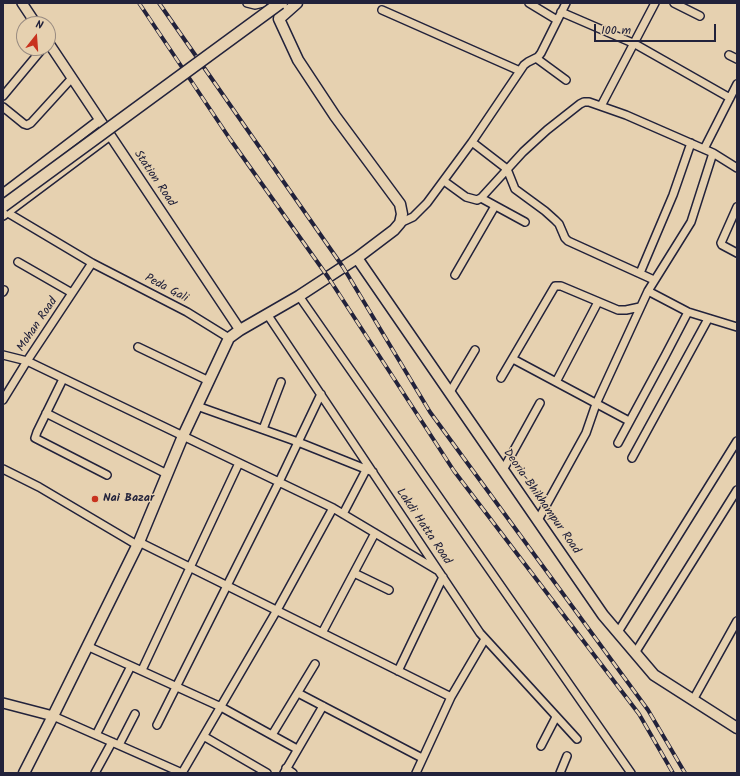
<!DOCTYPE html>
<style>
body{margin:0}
#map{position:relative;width:740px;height:776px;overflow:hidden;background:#e6d1b0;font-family:Kalam,sans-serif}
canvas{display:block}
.frame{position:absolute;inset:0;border:4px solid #22223b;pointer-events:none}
.north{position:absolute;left:16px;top:16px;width:40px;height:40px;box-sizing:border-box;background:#e6d1b0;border:1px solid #988b81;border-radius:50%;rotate:17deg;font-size:11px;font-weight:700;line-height:16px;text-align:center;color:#22223b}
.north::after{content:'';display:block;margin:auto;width:14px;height:18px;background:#c8321e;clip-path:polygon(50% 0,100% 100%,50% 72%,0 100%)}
.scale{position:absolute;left:594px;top:24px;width:122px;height:18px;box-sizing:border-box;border:2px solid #22223b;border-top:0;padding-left:5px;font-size:12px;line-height:14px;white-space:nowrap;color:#22223b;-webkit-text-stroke:3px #e6d1b0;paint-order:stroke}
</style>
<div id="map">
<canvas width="740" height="776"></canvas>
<div class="frame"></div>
<div class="north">N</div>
<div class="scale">100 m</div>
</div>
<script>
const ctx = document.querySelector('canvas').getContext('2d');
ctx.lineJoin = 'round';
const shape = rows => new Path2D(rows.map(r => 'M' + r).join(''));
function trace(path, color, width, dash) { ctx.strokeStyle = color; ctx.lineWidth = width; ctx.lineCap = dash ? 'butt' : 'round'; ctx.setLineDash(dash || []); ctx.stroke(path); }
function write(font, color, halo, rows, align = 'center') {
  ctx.font = font + ' Kalam,sans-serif'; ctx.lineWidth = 3; ctx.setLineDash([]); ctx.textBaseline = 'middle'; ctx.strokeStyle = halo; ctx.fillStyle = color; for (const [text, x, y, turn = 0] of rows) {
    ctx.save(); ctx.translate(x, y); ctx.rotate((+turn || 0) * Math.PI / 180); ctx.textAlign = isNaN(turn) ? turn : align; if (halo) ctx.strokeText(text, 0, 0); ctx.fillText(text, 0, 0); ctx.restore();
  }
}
const minor = shape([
 [247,3,255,5,263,3],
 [529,3,557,20],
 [674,3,700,16],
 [382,10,520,71],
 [561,12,635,44,730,98],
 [729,55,737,59],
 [536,58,566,80],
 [3,96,43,48],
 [601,106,655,3],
 [3,107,24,124,27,125,31,123,72,78],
 [472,142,507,169,515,189,545,211,555,220,559,224,565,238,568,241,654,280],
 [704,149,737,84],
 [444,181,466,197,477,200,481,198,523,152,547,130,580,104,584,102,589,102,626,115,713,153,737,168],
 [481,198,525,222],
 [737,207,721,243,722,245,737,253],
 [3,210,92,263,187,312,229,338],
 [400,223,413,217,427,203,472,142,524,65,528,62,538,57,541,53,566,3],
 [18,262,72,293],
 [640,273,673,195,691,143],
 [455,275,495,206],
 [648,291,688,312,737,327],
 [3,292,4,290],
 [299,296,631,773],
 [267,314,480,633,577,739],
 [138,347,209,381],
 [3,355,27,361,333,508,437,570],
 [513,359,629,421],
 [501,378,555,286,561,286,618,310,626,310,640,307],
 [63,379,37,432,35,438,107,475],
 [556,382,598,302],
 [450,392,475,350],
 [3,400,27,361,92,263],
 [197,406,298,442,373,472],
 [46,413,167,474],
 [263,429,281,382],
 [618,443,665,356,688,312],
 [632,458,708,319],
 [3,469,39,487,137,545],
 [503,470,540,403],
 [343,514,366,470],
 [538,520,586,433,596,404,648,291,691,222,713,153],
 [139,542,451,697],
 [354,573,389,590],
 [618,632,737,441],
 [322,633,375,533],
 [87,646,221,707,297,749],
 [635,653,737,490],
 [142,670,239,463],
 [398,671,443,577],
 [298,693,422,758],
 [693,700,737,621],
 [53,716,182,773],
 [157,725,279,482,321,394],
 [96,735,131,666],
 [272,735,315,664],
 [205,737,267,773],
 [119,745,135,714],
 [541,746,556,717],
 [286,768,293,773],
 [95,773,112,742],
 [182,773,277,610,333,508],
 [284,773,323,706],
 [416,773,451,697,485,639],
 [560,773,567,756]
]);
const tertiary = shape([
 [22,3,36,24],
 [48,42,240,330],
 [3,194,100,120],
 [3,215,110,135],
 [3,703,53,716]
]);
const secondary = shape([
 [279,19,297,3],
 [357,258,603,615,654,675,737,728],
 [24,773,53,716,139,542,183,436,229,338,240,330,299,296,357,258,394,230,400,223,402,214,400,204,335,116,298,60,279,19,282,3]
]);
trace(minor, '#22223b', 10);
trace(tertiary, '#22223b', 12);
trace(secondary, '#22223b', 13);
trace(minor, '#e6d1b0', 7);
trace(tertiary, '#e6d1b0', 9);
trace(secondary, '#e6d1b0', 10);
const rail = shape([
 [139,3,230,139,328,277,454,471,639,714,673,773],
 [159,3,343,267,430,412,648,710,685,773]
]);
trace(rail, '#22223b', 4);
trace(rail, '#e6d1b0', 2.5, [8]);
const primaryBridge = shape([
 [3,206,280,3]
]);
trace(primaryBridge, '#22223b', 14, []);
trace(primaryBridge, '#e6d1b0', 11);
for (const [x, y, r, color] of [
 [95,499,4,"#c8321e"]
]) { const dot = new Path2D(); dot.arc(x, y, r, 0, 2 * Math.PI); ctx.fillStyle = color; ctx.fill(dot); trace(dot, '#e6d1b0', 1.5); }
write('12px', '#22223b', '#e6d1b0', [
 ["Station Road",154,179,56],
 ["Peda Gali",166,289,28],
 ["Mohan Road",38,325,-56],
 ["Deoria-Bhikhampur Road",541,502,55],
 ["Lakdi Hatta Road",423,527,56]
]);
write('bold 12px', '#22223b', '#e6d1b0', [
 ["Nai Bazar",103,499]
], 'left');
</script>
